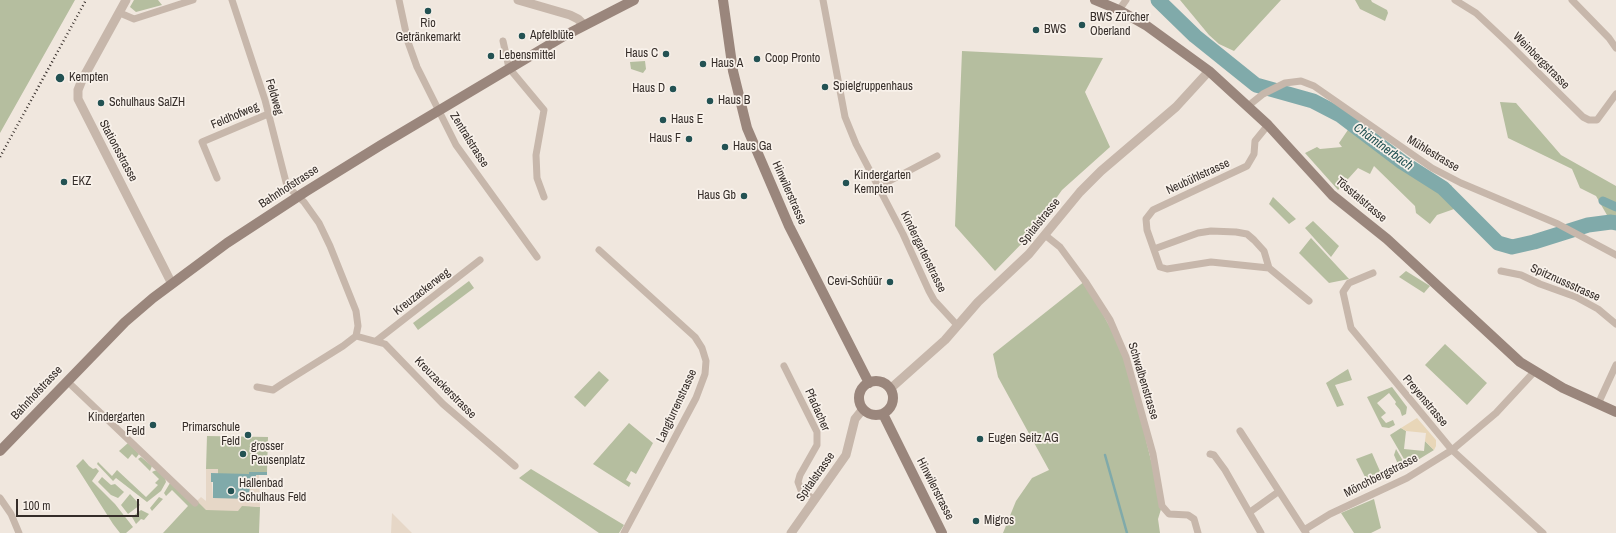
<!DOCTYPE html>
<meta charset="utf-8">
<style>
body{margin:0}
#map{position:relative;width:1616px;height:533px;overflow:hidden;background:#f0e7de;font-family:"Archivo Narrow",sans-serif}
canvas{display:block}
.scale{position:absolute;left:16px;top:499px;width:123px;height:18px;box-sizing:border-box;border:2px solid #352d29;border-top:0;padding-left:5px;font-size:12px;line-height:14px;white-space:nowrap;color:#352d29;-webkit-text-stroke:3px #f8f1ea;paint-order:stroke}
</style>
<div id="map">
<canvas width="1616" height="533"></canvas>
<div class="scale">100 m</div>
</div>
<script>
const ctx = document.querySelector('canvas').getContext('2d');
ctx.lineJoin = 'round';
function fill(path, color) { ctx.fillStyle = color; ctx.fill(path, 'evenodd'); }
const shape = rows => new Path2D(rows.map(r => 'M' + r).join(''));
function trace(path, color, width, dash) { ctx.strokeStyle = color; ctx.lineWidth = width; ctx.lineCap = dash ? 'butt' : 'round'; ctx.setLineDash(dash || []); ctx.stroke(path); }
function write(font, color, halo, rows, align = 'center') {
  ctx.font = font + ' "Archivo Narrow",sans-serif'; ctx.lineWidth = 3.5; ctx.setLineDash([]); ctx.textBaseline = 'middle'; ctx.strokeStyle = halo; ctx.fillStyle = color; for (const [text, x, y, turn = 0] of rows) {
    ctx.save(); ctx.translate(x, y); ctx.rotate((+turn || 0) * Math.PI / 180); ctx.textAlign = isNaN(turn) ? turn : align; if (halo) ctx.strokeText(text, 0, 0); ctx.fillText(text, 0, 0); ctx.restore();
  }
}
fill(shape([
 [0,0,75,0,0,133],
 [134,0,158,0,162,5,136,12,130,7],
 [1180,0,1281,0,1234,51,1219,44,1209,35],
 [1355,0,1371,0,1372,2,1387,10,1388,13,1385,21,1360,9],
 [962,51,1103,58,1085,92,1110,147,1062,190,1030,235,995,271,955,226],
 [645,61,646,69,643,73,631,69,630,62],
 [1500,102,1516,103,1561,155,1616,186,1616,223,1611,222,1596,196,1580,188,1572,169,1508,138],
 [1354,121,1422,168,1452,186,1447,195,1457,208,1437,215,1430,224,1416,213,1415,206,1374,166,1370,174,1358,168,1338,190,1305,153,1317,147,1320,149,1342,147,1339,143],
 [1273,197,1296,219,1289,224,1269,204],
 [1313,221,1339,246,1331,257,1305,228],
 [1311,238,1349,279,1329,283,1299,253],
 [1406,271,1430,286,1424,293,1399,277],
 [469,281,474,288,418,330,413,323],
 [1085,281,1126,357,1162,506,1158,519,1160,533,1003,533,1016,501,1032,478,1049,470,998,377,993,354],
 [1445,344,1487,383,1467,405,1425,365],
 [1348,369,1352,380,1335,385,1344,405,1337,407,1326,383],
 [599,371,609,380,585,407,574,397],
 [1392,387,1407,407,1406,414,1402,416,1400,410,1395,404,1396,402,1389,393,1377,403,1386,413,1381,417,1386,423,1393,420,1395,425,1389,428,1382,427,1367,397],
 [629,423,653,443,636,474,631,471,626,480,631,483,629,487,593,464],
 [1401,428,1406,431,1404,449,1424,451,1425,441,1434,450,1408,466,1390,435],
 [207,436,268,437,267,472,249,472,249,474,218,474,218,469,206,469],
 [128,443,139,454,136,458,132,454,128,459,119,451],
 [1396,449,1406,466,1384,478,1382,473,1401,464,1398,464,1394,455],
 [1372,453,1383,478,1369,485,1356,459],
 [141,457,152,466,150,471,138,459],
 [83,459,89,466,93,469,96,468,99,471,92,481,115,504,133,527,126,533,120,533,113,524,76,466],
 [98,462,112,476,117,470,146,497,158,485,155,483,159,479,152,472,154,471,157,470,165,478,166,482,161,491,147,502,116,478,113,481,97,464],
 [531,469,624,525,619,533,599,533,519,478],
 [102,477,111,485,115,484,124,492,118,498,111,495,98,482],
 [170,483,197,501,260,507,259,533,163,533,188,506,172,490,166,496,164,493],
 [130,494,140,505,128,514,121,505],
 [159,497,163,499,152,511,150,508],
 [1374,499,1381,528,1371,533,1354,533,1341,513],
 [141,510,149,514,144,520,141,519,136,524,132,517]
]), '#b5be9f');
fill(shape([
 [1417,418,1436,440,1436,446,1434,450,1425,441,1426,433,1406,431,1401,428]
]), '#e8d6b8');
fill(shape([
 [206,469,218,469,218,474,211,473,213,498,250,483,255,475,259,475,260,507,242,506,238,511,206,510,197,501,201,497,206,501],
 [392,513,412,533,391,533]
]), '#e6d7c7');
fill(shape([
 [249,472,267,472,267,475,256,475,255,483,250,483,249,499,213,498,213,482,211,482,211,473,249,474]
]), '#80aaaa');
trace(shape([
 [1105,455,1127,533]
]), '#80aaaa', 2.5);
trace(shape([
 [1603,201,1616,207]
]), '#80aaaa', 9);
trace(shape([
 [1158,0,1195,36,1256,85,1313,101,1340,115,1402,162,1443,188,1498,243,1512,247,1534,242,1588,225,1611,222,1616,223]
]), '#80aaaa', 15);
trace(shape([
 [232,0,265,100,287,186,304,202,319,223,330,246,356,311,358,326,356,336,343,346,282,384,273,390,257,387],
 [399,0,408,42,417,67,456,145,537,257],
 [823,0,845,117,856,144,903,234,929,291,934,300,957,325],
 [1455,0,1476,13,1509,44,1583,117,1589,120,1597,120,1616,94],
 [1572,0,1609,38,1616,48],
 [1119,10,1126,0],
 [120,13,134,19,193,0],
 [503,41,509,68,544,110,536,155,537,178,544,197],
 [1248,106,1263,94,1285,83,1301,81,1314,86,1432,168,1461,183,1558,224,1616,255],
 [1268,125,1255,141,1254,154,1247,166,1153,210,1146,219,1147,230,1160,267,1167,269,1211,262,1269,268,1309,301],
 [217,178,202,142,268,114],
 [878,187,937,156],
 [1045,235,1060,247,1085,281,1110,320,1126,357,1153,454,1162,506,1169,514,1188,515,1194,519,1198,533],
 [1154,249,1198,233,1211,231,1236,232,1247,234,1254,240,1264,251,1269,268],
 [599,250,695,337,702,348,706,361,705,374,696,398,624,533],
 [1501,271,1521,275,1540,284,1576,297,1598,309,1616,324],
 [1373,273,1349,283,1343,292,1351,328,1452,450,1543,533],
 [356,336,385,344,443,404,515,466],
 [376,341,480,260],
 [784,366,817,432,817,445,800,475,798,482,801,490,815,500],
 [67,381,195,503],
 [1598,404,1616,365],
 [1240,431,1306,533],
 [1210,454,1214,455,1225,470,1261,533],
 [0,498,11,514,19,533],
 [1250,512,1278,492],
 [1304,530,1330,514,1407,478,1452,450,1496,413,1534,372]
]), '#c7b7ab', 7);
trace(shape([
 [126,0,82,80,78,90,78,99,172,284],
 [518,0,570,15,578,19,584,25],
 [890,389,945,340,978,302,1029,254,1080,192,1101,171,1176,107,1209,71],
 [791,533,846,455,855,419,863,409]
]), '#c7b7ab', 9);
trace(shape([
 [723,0,733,71,747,128,789,226,869,383],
 [1095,0,1119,10,1147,26,1209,71,1268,125,1332,195,1387,239,1520,362,1563,388,1616,412],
 '859 398a17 17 0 1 1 34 0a17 17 0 1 1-34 0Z',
 [883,414,942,533],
 [0,451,125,322,153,298,227,243,305,192,381,145,564,36,634,0]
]), '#9a867c', 10);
trace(shape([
 [0,157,86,0]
]), '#352d29', 2.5, [1, 3]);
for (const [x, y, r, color] of [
 [428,11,4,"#235253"],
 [1082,25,4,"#235253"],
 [1036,30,4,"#235253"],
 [522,36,4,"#235253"],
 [666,54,4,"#235253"],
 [491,56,4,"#235253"],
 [757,59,4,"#235253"],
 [703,64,4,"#235253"],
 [60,78,5,"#235253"],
 [825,87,4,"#235253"],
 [673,89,4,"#235253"],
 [710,101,4,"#235253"],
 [101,103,4,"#235253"],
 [663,120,4,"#235253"],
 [689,139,4,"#235253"],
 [725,147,4,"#235253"],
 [64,182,4,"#235253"],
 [846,183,4,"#235253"],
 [744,196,4,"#235253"],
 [890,282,4,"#235253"],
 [153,425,4,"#235253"],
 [248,435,4,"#235253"],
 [980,439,4,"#235253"],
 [243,454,4,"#235253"],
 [231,491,4,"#235253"],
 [976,521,4,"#235253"]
]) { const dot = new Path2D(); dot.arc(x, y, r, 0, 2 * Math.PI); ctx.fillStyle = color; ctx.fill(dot); trace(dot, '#f8f1ea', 1.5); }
write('12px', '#352d29', '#f8f1ea', [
 ["BWS Zürcher",1090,18],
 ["Oberland",1090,32],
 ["Rio",428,24,"center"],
 ["Getränkemarkt",428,38,"center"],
 ["BWS",1044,30],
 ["Apfelblüte",530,36],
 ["Haus C",658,54,"right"],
 ["Lebensmittel",499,56],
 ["Coop Pronto",765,59],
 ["Haus A",711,64],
 ["Kempten",69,78],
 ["Spielgruppenhaus",833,87],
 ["Haus D",665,89,"right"],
 ["Haus B",718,101],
 ["Schulhaus SalZH",109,103],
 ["Haus E",671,120],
 ["Haus F",681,139,"right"],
 ["Haus Ga",733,147],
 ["Kindergarten",854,176],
 ["Kempten",854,190],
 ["EKZ",72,182],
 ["Haus Gb",736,196,"right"],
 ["Cevi-Schüür",882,282,"right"],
 ["Kindergarten",145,418,"right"],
 ["Feld",145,432,"right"],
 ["Primarschule",240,428,"right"],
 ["Feld",240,442,"right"],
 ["Eugen Seitz AG",988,439],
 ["grosser",251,447],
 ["Pausenplatz",251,461],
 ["Hallenbad",239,484],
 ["Schulhaus Feld",239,498],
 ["Migros",984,521]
], 'left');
write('12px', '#352d29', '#f8f1ea', [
 ["Weinbergstrasse",1541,61,45],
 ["Feldweg",274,97,74],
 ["Feldhofweg",235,116,-23],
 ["Zentralstrasse",469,140,58],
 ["Stationsstrasse",118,151,62],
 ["Mühlestrasse",1433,154,31],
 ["Neubühlstrasse",1198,177,-25],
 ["Bahnhofstrasse",289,187,-33],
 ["Hinwilerstrasse",789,193,66],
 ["Tösstalstrasse",1361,200,40],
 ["Spitalstrasse",1040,222,-51],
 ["Kindergartenstrasse",923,252,64],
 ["Spitznussstrasse",1565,283,24],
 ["Kreuzackerweg",422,292,-38],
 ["Schwalbenstrasse",1143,381,73],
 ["Kreuzackerstrasse",445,388,45],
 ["Bahnhofstrasse",37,393,-47],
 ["Preyenstrasse",1425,401,50],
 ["Langfurrenstrasse",677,406,-65],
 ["Pfadacher",817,410,66],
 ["Mönchbergstrasse",1381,476,-27],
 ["Spitalstrasse",816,477,-55],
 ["Hinwilerstrasse",935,489,63]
]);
write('italic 13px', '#235253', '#f8f1ea', [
 ["Chämtnerbach",1383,147,36]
]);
</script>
